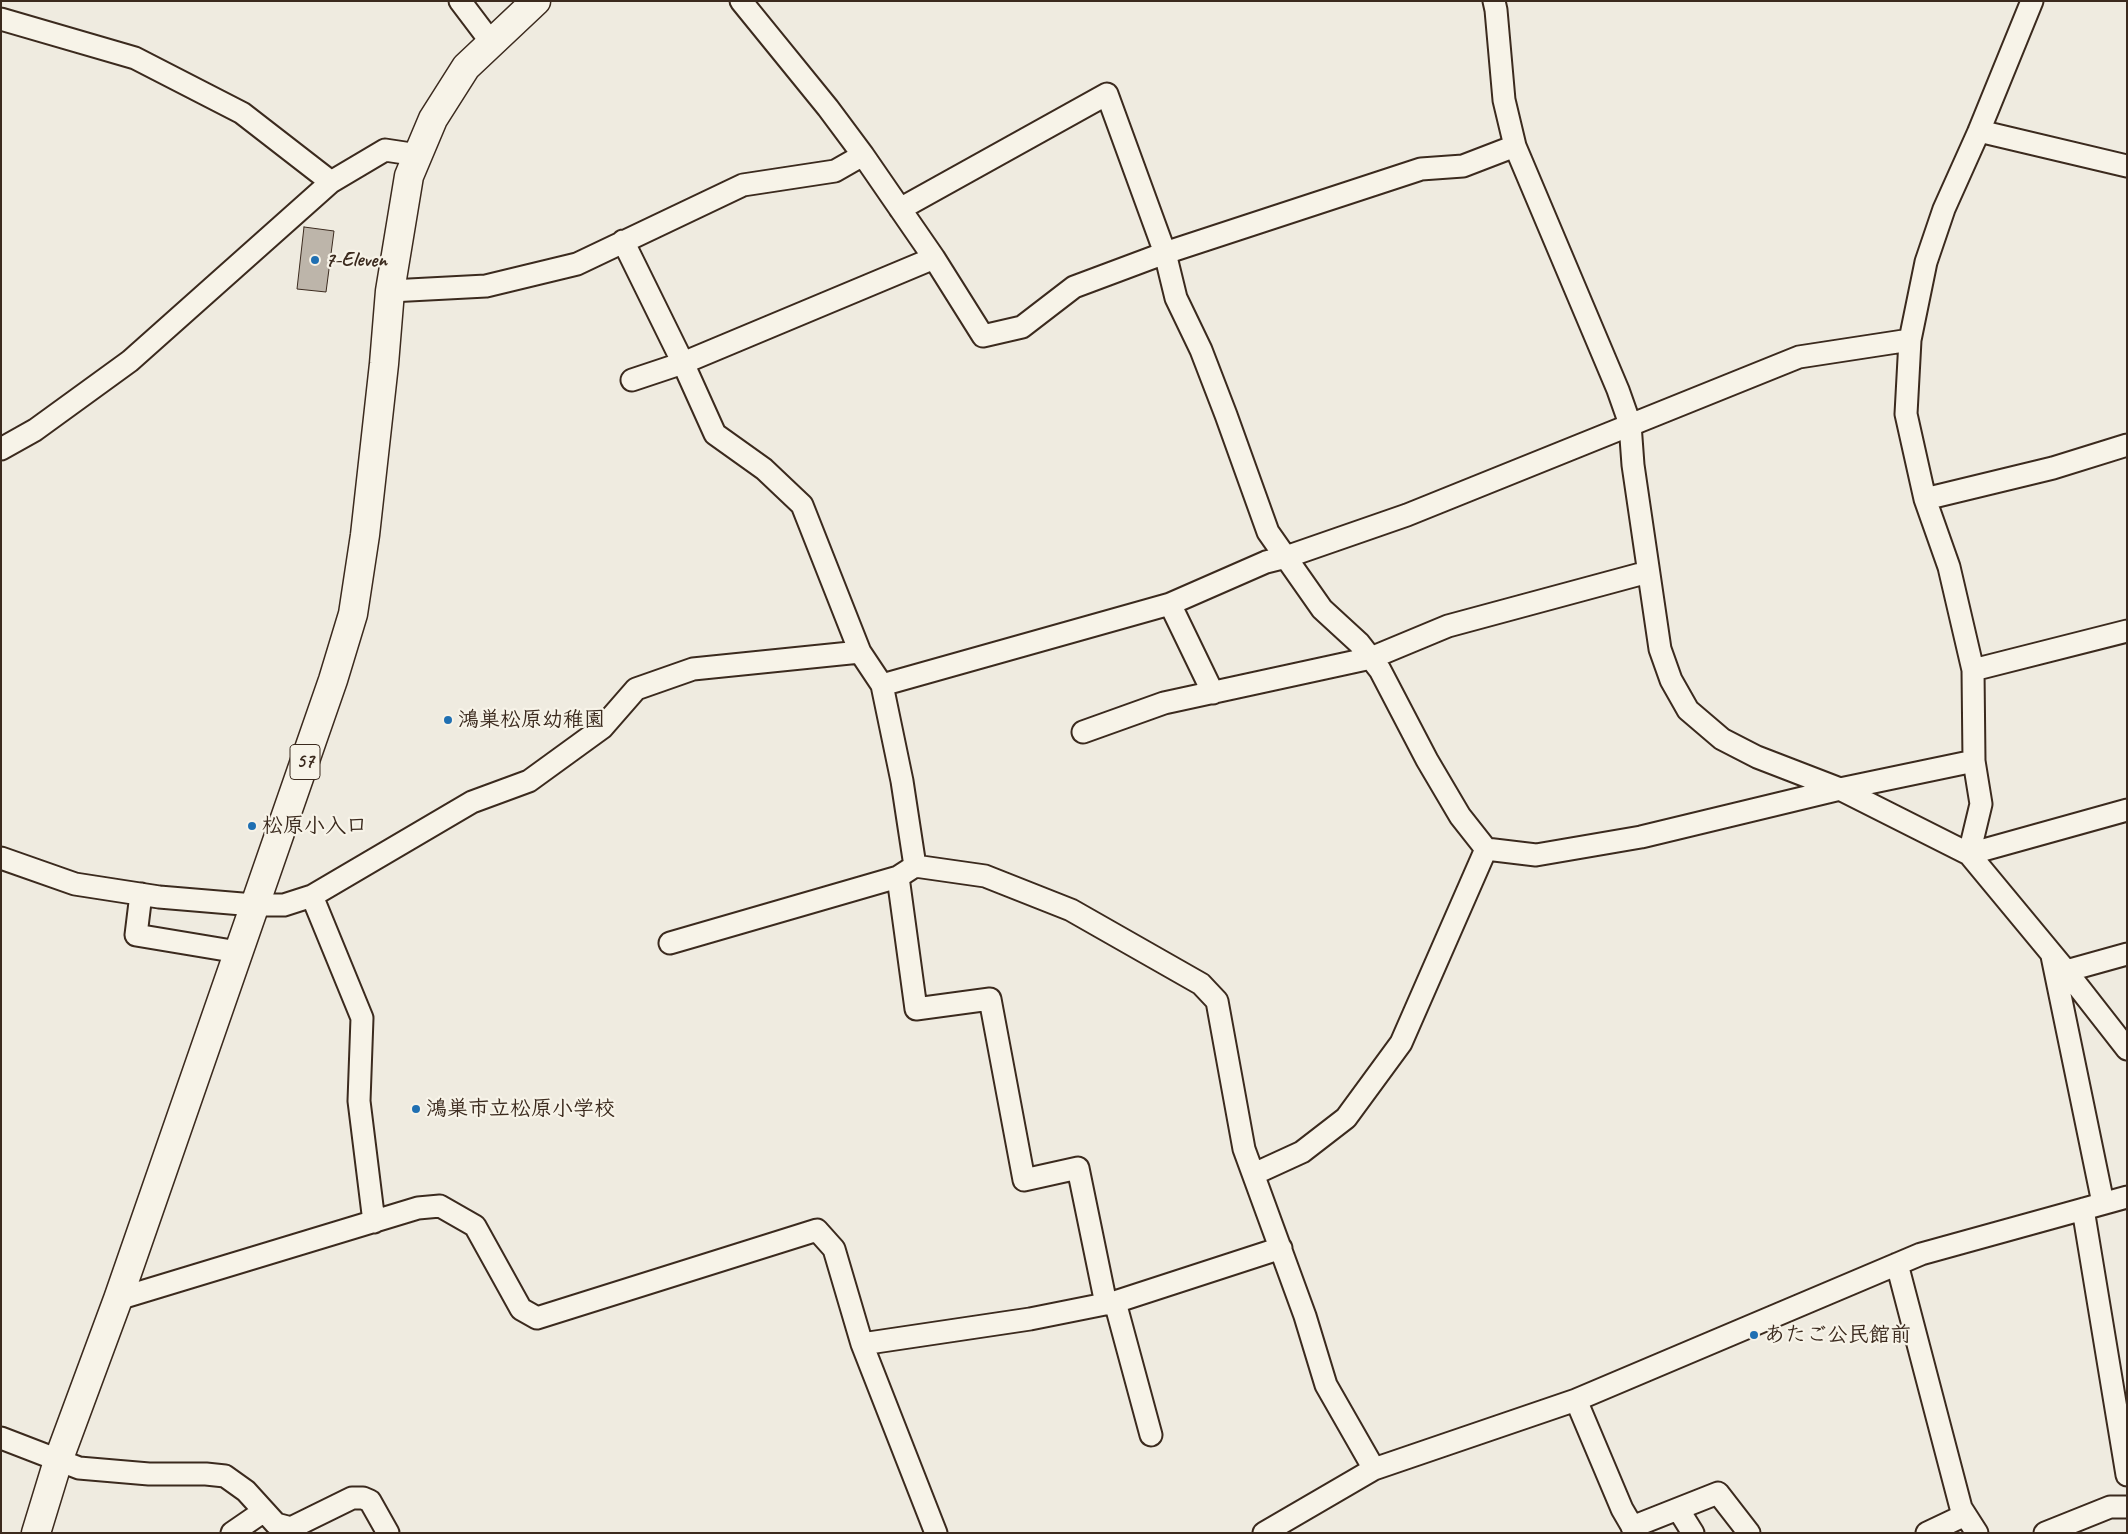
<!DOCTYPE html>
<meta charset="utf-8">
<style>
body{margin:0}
#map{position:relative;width:2128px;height:1534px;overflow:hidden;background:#efebe0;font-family:Caveat,sans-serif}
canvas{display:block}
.frame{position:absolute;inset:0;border:2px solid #3b2a1e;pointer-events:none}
</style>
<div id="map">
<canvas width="2128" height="1534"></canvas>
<div class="frame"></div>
</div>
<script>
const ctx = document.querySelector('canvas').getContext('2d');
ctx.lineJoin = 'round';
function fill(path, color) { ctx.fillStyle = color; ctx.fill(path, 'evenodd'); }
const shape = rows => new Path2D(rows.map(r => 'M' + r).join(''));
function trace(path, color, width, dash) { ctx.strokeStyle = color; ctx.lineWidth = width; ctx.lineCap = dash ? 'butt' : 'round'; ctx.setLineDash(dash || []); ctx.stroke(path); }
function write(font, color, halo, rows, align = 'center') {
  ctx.font = font + ' Caveat,"Klee One",sans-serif'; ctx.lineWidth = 4.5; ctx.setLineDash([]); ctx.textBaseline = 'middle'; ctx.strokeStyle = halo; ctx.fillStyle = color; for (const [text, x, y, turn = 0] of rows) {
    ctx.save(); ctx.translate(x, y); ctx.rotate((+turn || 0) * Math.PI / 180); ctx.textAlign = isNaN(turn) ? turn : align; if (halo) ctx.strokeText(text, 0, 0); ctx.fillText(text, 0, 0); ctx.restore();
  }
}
const building = shape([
 [304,227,334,231,326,292,297,289,304,227]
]);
fill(building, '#bdb5aa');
trace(building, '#3b2a1e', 1);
const minor = shape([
 [460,1,491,42],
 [741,1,828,108,863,155,934,258,983,336,1022,327,1074,287,1165,253,1421,169,1463,166,1515,146],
 [1494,1,1496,10,1504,100,1515,146,1618,390,1630,424,1633,465,1660,649,1671,680,1688,710,1722,739,1757,757,1840,789,1969,854,2066,971,2127,1049],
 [1,19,135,58,242,113,331,182],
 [1979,131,2127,166],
 [900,209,1107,94,1165,253,1176,298,1201,350,1226,415,1268,532,1322,609,1359,643,1380,670,1427,760,1460,816,1486,849,1536,855,1641,837,1840,789,1974,761],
 [623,241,683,363,715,434,764,469,802,505,860,652,882,685,1170,604,1266,562,1286,557,1407,515,1799,357,1910,340],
 [390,291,486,286,577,264,743,185,835,171,863,155],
 [632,380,683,363,934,258],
 [1,449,35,430,130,361,331,182,385,150,418,155],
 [1925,499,2053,468,2127,445],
 [1170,604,1213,693],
 [1973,670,2127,631],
 [1083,732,1164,703,1371,658,1448,626,1648,572],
 [1969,854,1981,804,1974,761,1973,670,1949,567,1925,499,1906,414,1910,340,1926,262,1944,209,1979,131,2032,1],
 [1969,854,2127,810],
 [1,858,75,884,159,897,254,905,284,905,312,896,472,802,529,781,602,728,636,689,693,669,860,652],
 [915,866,985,876,1071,910,1201,984,1217,1001,1244,1149,1305,1316,1326,1385,1374,1469],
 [898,877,916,1009,990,999,1024,1180,1078,1168,1106,1304],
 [141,894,136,935,238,952],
 [312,896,362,1018,359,1101,374,1222],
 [670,943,898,877,915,866,902,781,882,685],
 [2052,956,2103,1203],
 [2066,971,2127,954],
 [1254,1174,1302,1152,1346,1118,1401,1043,1486,849],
 [2083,1209,2127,1475],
 [1897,1264,1961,1508,1977,1533],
 [118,1299,418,1208,440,1206,475,1226,521,1309,537,1318,817,1230,834,1249,862,1344,936,1533],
 [1115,1302,1151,1435],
 [862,1344,1030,1319,1115,1302,1281,1248],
 [1576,1400,1622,1509,1636,1533],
 [1,1438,79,1468,149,1474,206,1474,225,1476,246,1491,276,1524,291,1528,352,1498,363,1498,370,1501,388,1533],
 [1678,1509,1693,1533],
 [1632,1527,1718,1493,1749,1533],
 [232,1533,264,1511],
 [1264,1533,1374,1469,1576,1400,1921,1254,2127,1197],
 [1927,1533,1965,1515],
 [2045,1533,2110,1507,2127,1507]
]);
const major = shape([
 [36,1533,58,1461,118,1299,333,680,353,614,365,535,384,364,390,291,409,176,433,119,466,67,536,1]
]);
trace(minor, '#3b2a1e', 25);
trace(major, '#3b2a1e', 31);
trace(minor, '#f7f3e8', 21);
trace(major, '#f7f3e8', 28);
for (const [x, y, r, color] of [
 [315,260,5,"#1f6fb2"],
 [448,720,5,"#1f6fb2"],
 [252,826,5,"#1f6fb2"],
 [416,1109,5,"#1f6fb2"],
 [1754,1335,5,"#1f6fb2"]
]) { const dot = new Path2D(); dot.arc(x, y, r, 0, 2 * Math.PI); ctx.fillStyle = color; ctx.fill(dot); trace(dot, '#f7f3e8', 2); }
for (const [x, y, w] of [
 [305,762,30]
]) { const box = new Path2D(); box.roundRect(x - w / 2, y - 17.5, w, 35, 4); ctx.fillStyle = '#f7f3e8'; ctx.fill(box); trace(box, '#3b2a1e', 1); }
write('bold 20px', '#3b2a1e', null, [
 ["57",305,762]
]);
write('bold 21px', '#3b2a1e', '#f7f3e8', [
 ["7-Eleven",325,260],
 ["鴻巣松原幼稚園",458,720],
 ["松原小入口",262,826],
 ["鴻巣市立松原小学校",426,1109],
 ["あたご公民館前",1764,1335]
], 'left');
</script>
